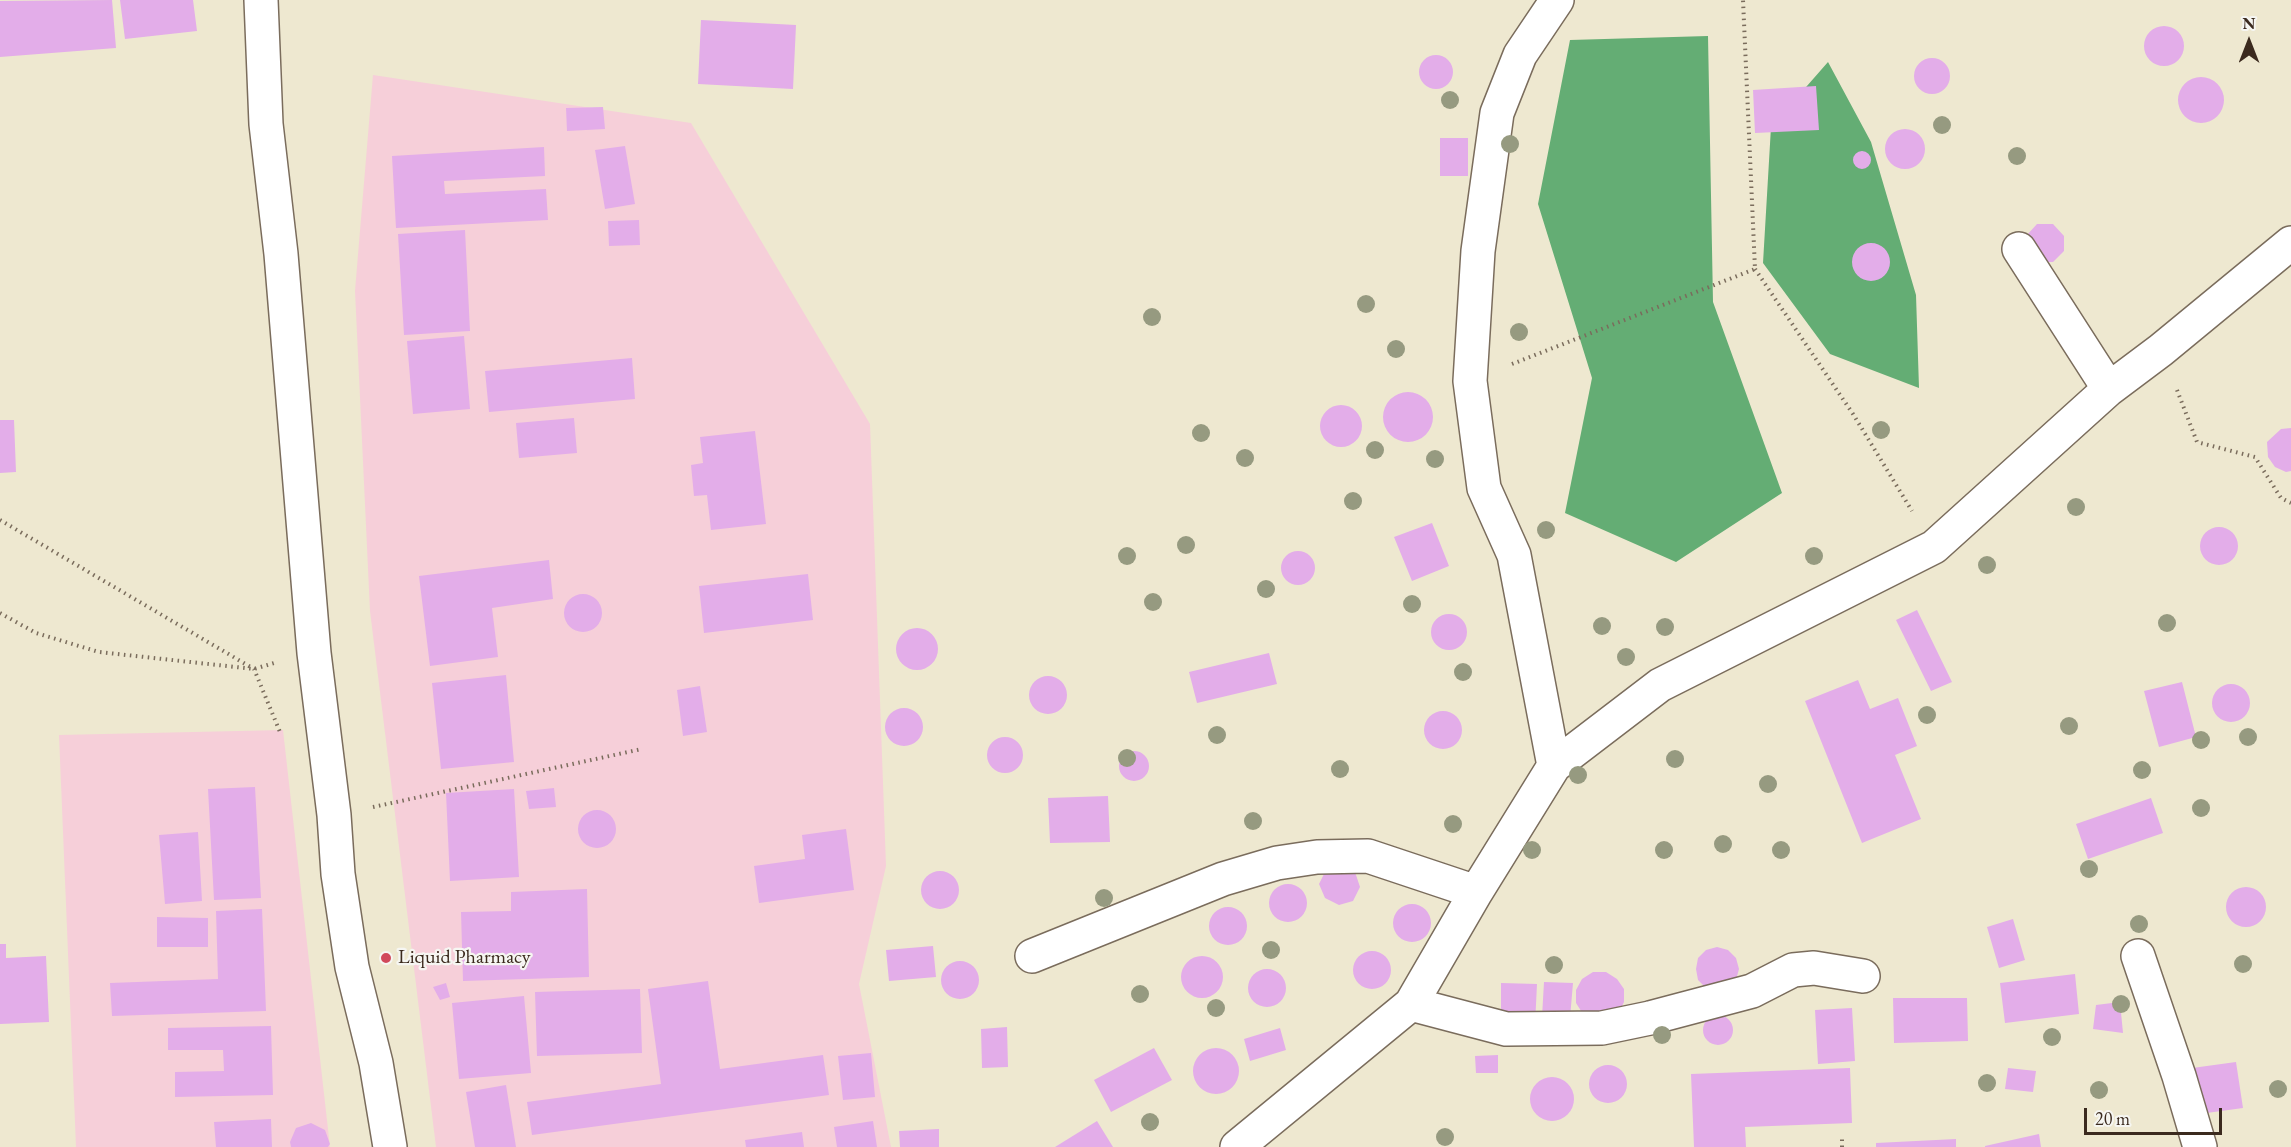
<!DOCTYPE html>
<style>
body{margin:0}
#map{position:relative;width:2291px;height:1147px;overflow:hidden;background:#eee8d0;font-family:"EB Garamond",serif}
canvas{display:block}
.north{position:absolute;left:2219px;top:12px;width:60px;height:60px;-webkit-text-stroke:4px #f6f6f2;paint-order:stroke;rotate:0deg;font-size:16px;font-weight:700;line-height:24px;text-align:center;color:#3b2a1e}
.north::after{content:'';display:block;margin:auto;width:21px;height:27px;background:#3b2a1e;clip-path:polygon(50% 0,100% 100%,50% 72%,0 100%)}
.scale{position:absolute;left:2084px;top:1108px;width:138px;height:27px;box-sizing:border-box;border:3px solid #3b2a1e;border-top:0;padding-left:8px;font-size:18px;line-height:21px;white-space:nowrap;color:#3b2a1e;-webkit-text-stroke:4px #f6f6f2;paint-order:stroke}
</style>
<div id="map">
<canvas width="2291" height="1147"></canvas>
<div class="north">N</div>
<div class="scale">20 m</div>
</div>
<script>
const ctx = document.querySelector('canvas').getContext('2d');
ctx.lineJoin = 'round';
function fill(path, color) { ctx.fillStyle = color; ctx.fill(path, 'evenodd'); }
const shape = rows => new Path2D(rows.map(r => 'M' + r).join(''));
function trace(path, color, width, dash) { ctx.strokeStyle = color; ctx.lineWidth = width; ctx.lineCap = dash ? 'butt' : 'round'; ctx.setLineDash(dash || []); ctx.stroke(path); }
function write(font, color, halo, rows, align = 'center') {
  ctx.font = font + ' "EB Garamond",serif'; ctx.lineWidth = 4.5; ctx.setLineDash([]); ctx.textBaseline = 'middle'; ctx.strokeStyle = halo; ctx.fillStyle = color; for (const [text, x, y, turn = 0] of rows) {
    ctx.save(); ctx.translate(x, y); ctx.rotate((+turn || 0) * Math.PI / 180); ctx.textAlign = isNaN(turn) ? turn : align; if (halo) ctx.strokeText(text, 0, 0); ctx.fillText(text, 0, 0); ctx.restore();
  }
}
fill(shape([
 [373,75,691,123,870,424,886,866,859,984,891,1147,436,1147,370,611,355,291],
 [283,730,330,1147,76,1147,59,735]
]), '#f6cfd9');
fill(shape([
 [1708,36,1713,302,1782,493,1676,562,1565,513,1592,378,1538,204,1570,40],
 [1828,62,1871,142,1916,295,1919,388,1830,354,1763,263,1771,127]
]), '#64ad74');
fill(shape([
 [112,0,116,48,0,57,0,1],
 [120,0,193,0,197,31,125,39],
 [701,20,796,25,793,89,698,84],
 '2144 46a20 20 0 1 1 40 0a20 20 0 1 1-40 0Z',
 '1419 72a17 17 0 1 1 34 0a17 17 0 1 1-34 0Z',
 '1914 76a18 18 0 1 1 36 0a18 18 0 1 1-36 0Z',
 '2178 100a23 23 0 1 1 46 0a23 23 0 1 1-46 0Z',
 [1816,86,1819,130,1755,133,1753,90],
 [603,107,605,129,567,131,566,108],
 '1885 149a20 20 0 1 1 40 0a20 20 0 1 1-40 0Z',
 [1440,138,1468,138,1468,176,1440,176],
 [625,146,635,204,605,209,595,150],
 [544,147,545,176,444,181,445,194,546,189,548,220,396,228,392,156],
 '1853 160a9 9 0 1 1 18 0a9 9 0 1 1-18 0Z',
 [639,220,640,245,609,246,608,221],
 [2037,224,2053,224,2064,236,2064,251,2053,262,2037,262,2026,236],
 [465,230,470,331,404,335,398,234],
 '1852 262a19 19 0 1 1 38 0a19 19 0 1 1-38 0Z',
 [464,336,470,409,413,414,407,341],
 [632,358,635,399,489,412,485,371],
 '1383 417a25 25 0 1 1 50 0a25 25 0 1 1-50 0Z',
 '1320 426a21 21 0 1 1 42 0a21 21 0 1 1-42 0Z',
 [574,418,577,453,519,458,516,423],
 [0,420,14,420,16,472,0,473],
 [2291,428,2291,471,2286,472,2275,467,2268,457,2267,442,2281,429],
 [755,431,766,524,711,530,707,495,694,496,691,465,703,463,700,437],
 [1432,523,1449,566,1412,581,1394,537],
 '2200 546a19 19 0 1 1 38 0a19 19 0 1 1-38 0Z',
 '1281 568a17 17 0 1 1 34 0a17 17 0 1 1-34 0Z',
 [549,560,553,599,492,608,498,657,430,666,419,576],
 [808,574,813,620,704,633,699,586],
 '564 613a19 19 0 1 1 38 0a19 19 0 1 1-38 0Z',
 [1917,610,1952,682,1931,691,1896,620],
 '1431 632a18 18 0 1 1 36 0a18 18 0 1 1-36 0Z',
 '896 649a21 21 0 1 1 42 0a21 21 0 1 1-42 0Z',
 [1269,653,1277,684,1197,703,1189,672],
 [506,675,514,762,441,769,432,683],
 '1029 695a19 19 0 1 1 38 0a19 19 0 1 1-38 0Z',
 [1858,680,1870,709,1898,698,1917,746,1895,755,1921,819,1862,843,1805,701],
 [2182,682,2196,737,2159,747,2144,691],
 '2212 703a19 19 0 1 1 38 0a19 19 0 1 1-38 0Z',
 [700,686,707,732,683,736,677,690],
 '885 727a19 19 0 1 1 38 0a19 19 0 1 1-38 0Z',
 '1424 730a19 19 0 1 1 38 0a19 19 0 1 1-38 0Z',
 '987 755a18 18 0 1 1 36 0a18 18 0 1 1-36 0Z',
 '1119 766a15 15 0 1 1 30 0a15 15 0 1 1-30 0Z',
 [255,787,261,898,214,900,208,789],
 [554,788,556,807,529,809,526,791],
 [514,789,519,877,450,881,446,793],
 [1108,796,1110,842,1050,843,1048,798],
 [2151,798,2163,833,2088,859,2076,824],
 '578 829a19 19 0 1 1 38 0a19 19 0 1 1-38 0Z',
 [846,829,854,890,759,903,754,866,805,859,802,835],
 [198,832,202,901,165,904,159,835],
 [1326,870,1355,872,1360,887,1353,901,1339,905,1325,898,1319,884],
 '921 890a19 19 0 1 1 38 0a19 19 0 1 1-38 0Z',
 '1269 903a19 19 0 1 1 38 0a19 19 0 1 1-38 0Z',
 '2226 907a20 20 0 1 1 40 0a20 20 0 1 1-40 0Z',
 [587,889,589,977,463,981,461,912,511,911,511,892],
 '1393 923a19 19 0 1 1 38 0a19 19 0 1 1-38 0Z',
 '1209 926a19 19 0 1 1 38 0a19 19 0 1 1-38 0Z',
 [262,909,266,1011,112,1016,110,983,218,979,216,911],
 [157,917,208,918,208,947,157,947],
 [2013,919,2025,960,1999,968,1987,927],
 [0,944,6,944,6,958,46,956,49,1022,0,1024],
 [933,946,936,977,889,981,886,950],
 [1717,947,1728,950,1736,958,1739,969,1736,980,1706,988,1698,980,1696,969,1698,958,1706,950],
 '1353 970a19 19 0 1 1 38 0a19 19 0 1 1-38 0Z',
 '1181 977a21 21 0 1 1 42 0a21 21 0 1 1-42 0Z',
 '941 980a19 19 0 1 1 38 0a19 19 0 1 1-38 0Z',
 '1248 988a19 19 0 1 1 38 0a19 19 0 1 1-38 0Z',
 [1593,972,1606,972,1617,979,1624,989,1624,1002,1618,1014,1583,1014,1576,1003,1576,990,1582,979],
 [2075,974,2079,1014,2005,1023,2000,983],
 [708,981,720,1069,823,1055,829,1095,532,1135,527,1102,661,1084,648,989],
 [1544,982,1573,983,1570,1018,1542,1017],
 [446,983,450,997,440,1000,433,987],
 [1501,983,1537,984,1535,1025,1501,1024],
 [640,989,642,1053,537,1056,535,992],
 [524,996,531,1073,459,1079,452,1003],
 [1893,998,1967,998,1968,1041,1894,1043],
 [2120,1002,2123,1033,2093,1029,2096,1005],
 [1852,1008,1855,1061,1818,1064,1815,1010],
 '1703 1030a15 15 0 1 1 30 0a15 15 0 1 1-30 0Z',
 [271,1026,273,1095,175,1097,175,1072,224,1071,223,1050,168,1050,168,1028],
 [1007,1027,1008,1067,982,1068,981,1029],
 [1280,1028,1286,1050,1250,1061,1244,1039],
 '1193 1071a23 23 0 1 1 46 0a23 23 0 1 1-46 0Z',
 [1154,1048,1172,1080,1111,1112,1094,1080],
 [871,1053,875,1097,843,1100,838,1056],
 [1498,1055,1498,1073,1476,1073,1475,1056],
 [2236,1062,2243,1108,2192,1115,2185,1069],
 '1589 1084a19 19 0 1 1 38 0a19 19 0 1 1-38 0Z',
 [1850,1068,1852,1123,1745,1127,1746,1147,1694,1147,1691,1074],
 [2008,1068,2036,1071,2033,1092,2005,1089],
 '1530 1099a22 22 0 1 1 44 0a22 22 0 1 1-44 0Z',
 [506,1085,516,1147,475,1147,466,1092],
 [271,1119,272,1147,216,1147,214,1122],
 [873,1121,877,1147,837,1147,834,1127],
 [1097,1121,1113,1147,1055,1147],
 [311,1123,325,1130,330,1144,328,1147,291,1147,290,1142,296,1128],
 [939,1129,939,1147,900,1147,899,1131],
 [802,1132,804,1147,746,1147,745,1140],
 [2039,1134,2041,1147,1985,1147,1985,1146],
 [1956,1139,1956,1147,1876,1147,1876,1143]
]), '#e3ade9');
const minor = shape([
 [2019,249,2109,389],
 [1554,766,1514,555,1484,488,1470,381,1478,251,1497,113,1520,55,1557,0],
 [1032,956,1223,879,1277,863,1317,857,1368,856,1476,892],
 [2138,956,2179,1076,2200,1147],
 [1411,1004,1506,1029,1602,1028,1650,1018,1752,991,1793,970,1814,968,1863,976],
 [1237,1147,1411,1004,1476,892,1554,766,1660,685,1934,547,2109,389,2161,350,2291,243]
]);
const tertiary = shape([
 [261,0,266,124,281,254,314,653,334,815,338,874,352,967,376,1063,390,1147]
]);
trace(minor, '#7a6c5c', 36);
trace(tertiary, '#7a6c5c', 36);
trace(shape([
 [1755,269,1853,414,1912,511],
 [1512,364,1755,269,1743,0],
 [2177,390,2197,442,2255,457,2281,498,2291,503],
 [0,520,254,669,280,732],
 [0,613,36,633,99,652,254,669,274,663],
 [373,807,642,749],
 [1842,1147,1842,1138]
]), '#7a6c5c', 4, [1.5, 4.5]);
trace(minor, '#fff', 33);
trace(tertiary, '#fff', 33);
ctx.fillStyle = '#969a80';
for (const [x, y] of [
 [1450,100],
 [1942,125],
 [1510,144],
 [2017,156],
 [1366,304],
 [1152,317],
 [1519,332],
 [1396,349],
 [1881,430],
 [1201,433],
 [1375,450],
 [1245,458],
 [1435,459],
 [1353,501],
 [2076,507],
 [1546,530],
 [1186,545],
 [1127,556],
 [1814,556],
 [1987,565],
 [1266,589],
 [1153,602],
 [1412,604],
 [2167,623],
 [1602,626],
 [1665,627],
 [1626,657],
 [1463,672],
 [1927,715],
 [2069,726],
 [1217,735],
 [2248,737],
 [2201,740],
 [1127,758],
 [1675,759],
 [1340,769],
 [2142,770],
 [1578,775],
 [1768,784],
 [2201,808],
 [1253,821],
 [1453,824],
 [1723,844],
 [1532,850],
 [1664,850],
 [1781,850],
 [2089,869],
 [1104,898],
 [2139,924],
 [1271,950],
 [2243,964],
 [1554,965],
 [1140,994],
 [2121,1004],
 [1216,1008],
 [1662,1035],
 [2052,1037],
 [1987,1083],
 [2278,1089],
 [2099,1090],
 [1150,1122],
 [1445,1137]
]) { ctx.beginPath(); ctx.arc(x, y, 9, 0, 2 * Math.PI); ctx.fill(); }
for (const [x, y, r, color] of [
 [386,958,6,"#d1495b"]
]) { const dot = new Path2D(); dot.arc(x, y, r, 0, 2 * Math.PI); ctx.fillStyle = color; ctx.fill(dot); trace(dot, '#f6f6f2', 2); }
write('20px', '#3b2a1e', '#f6f6f2', [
 ["Liquid Pharmacy",398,958]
], 'left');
</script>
